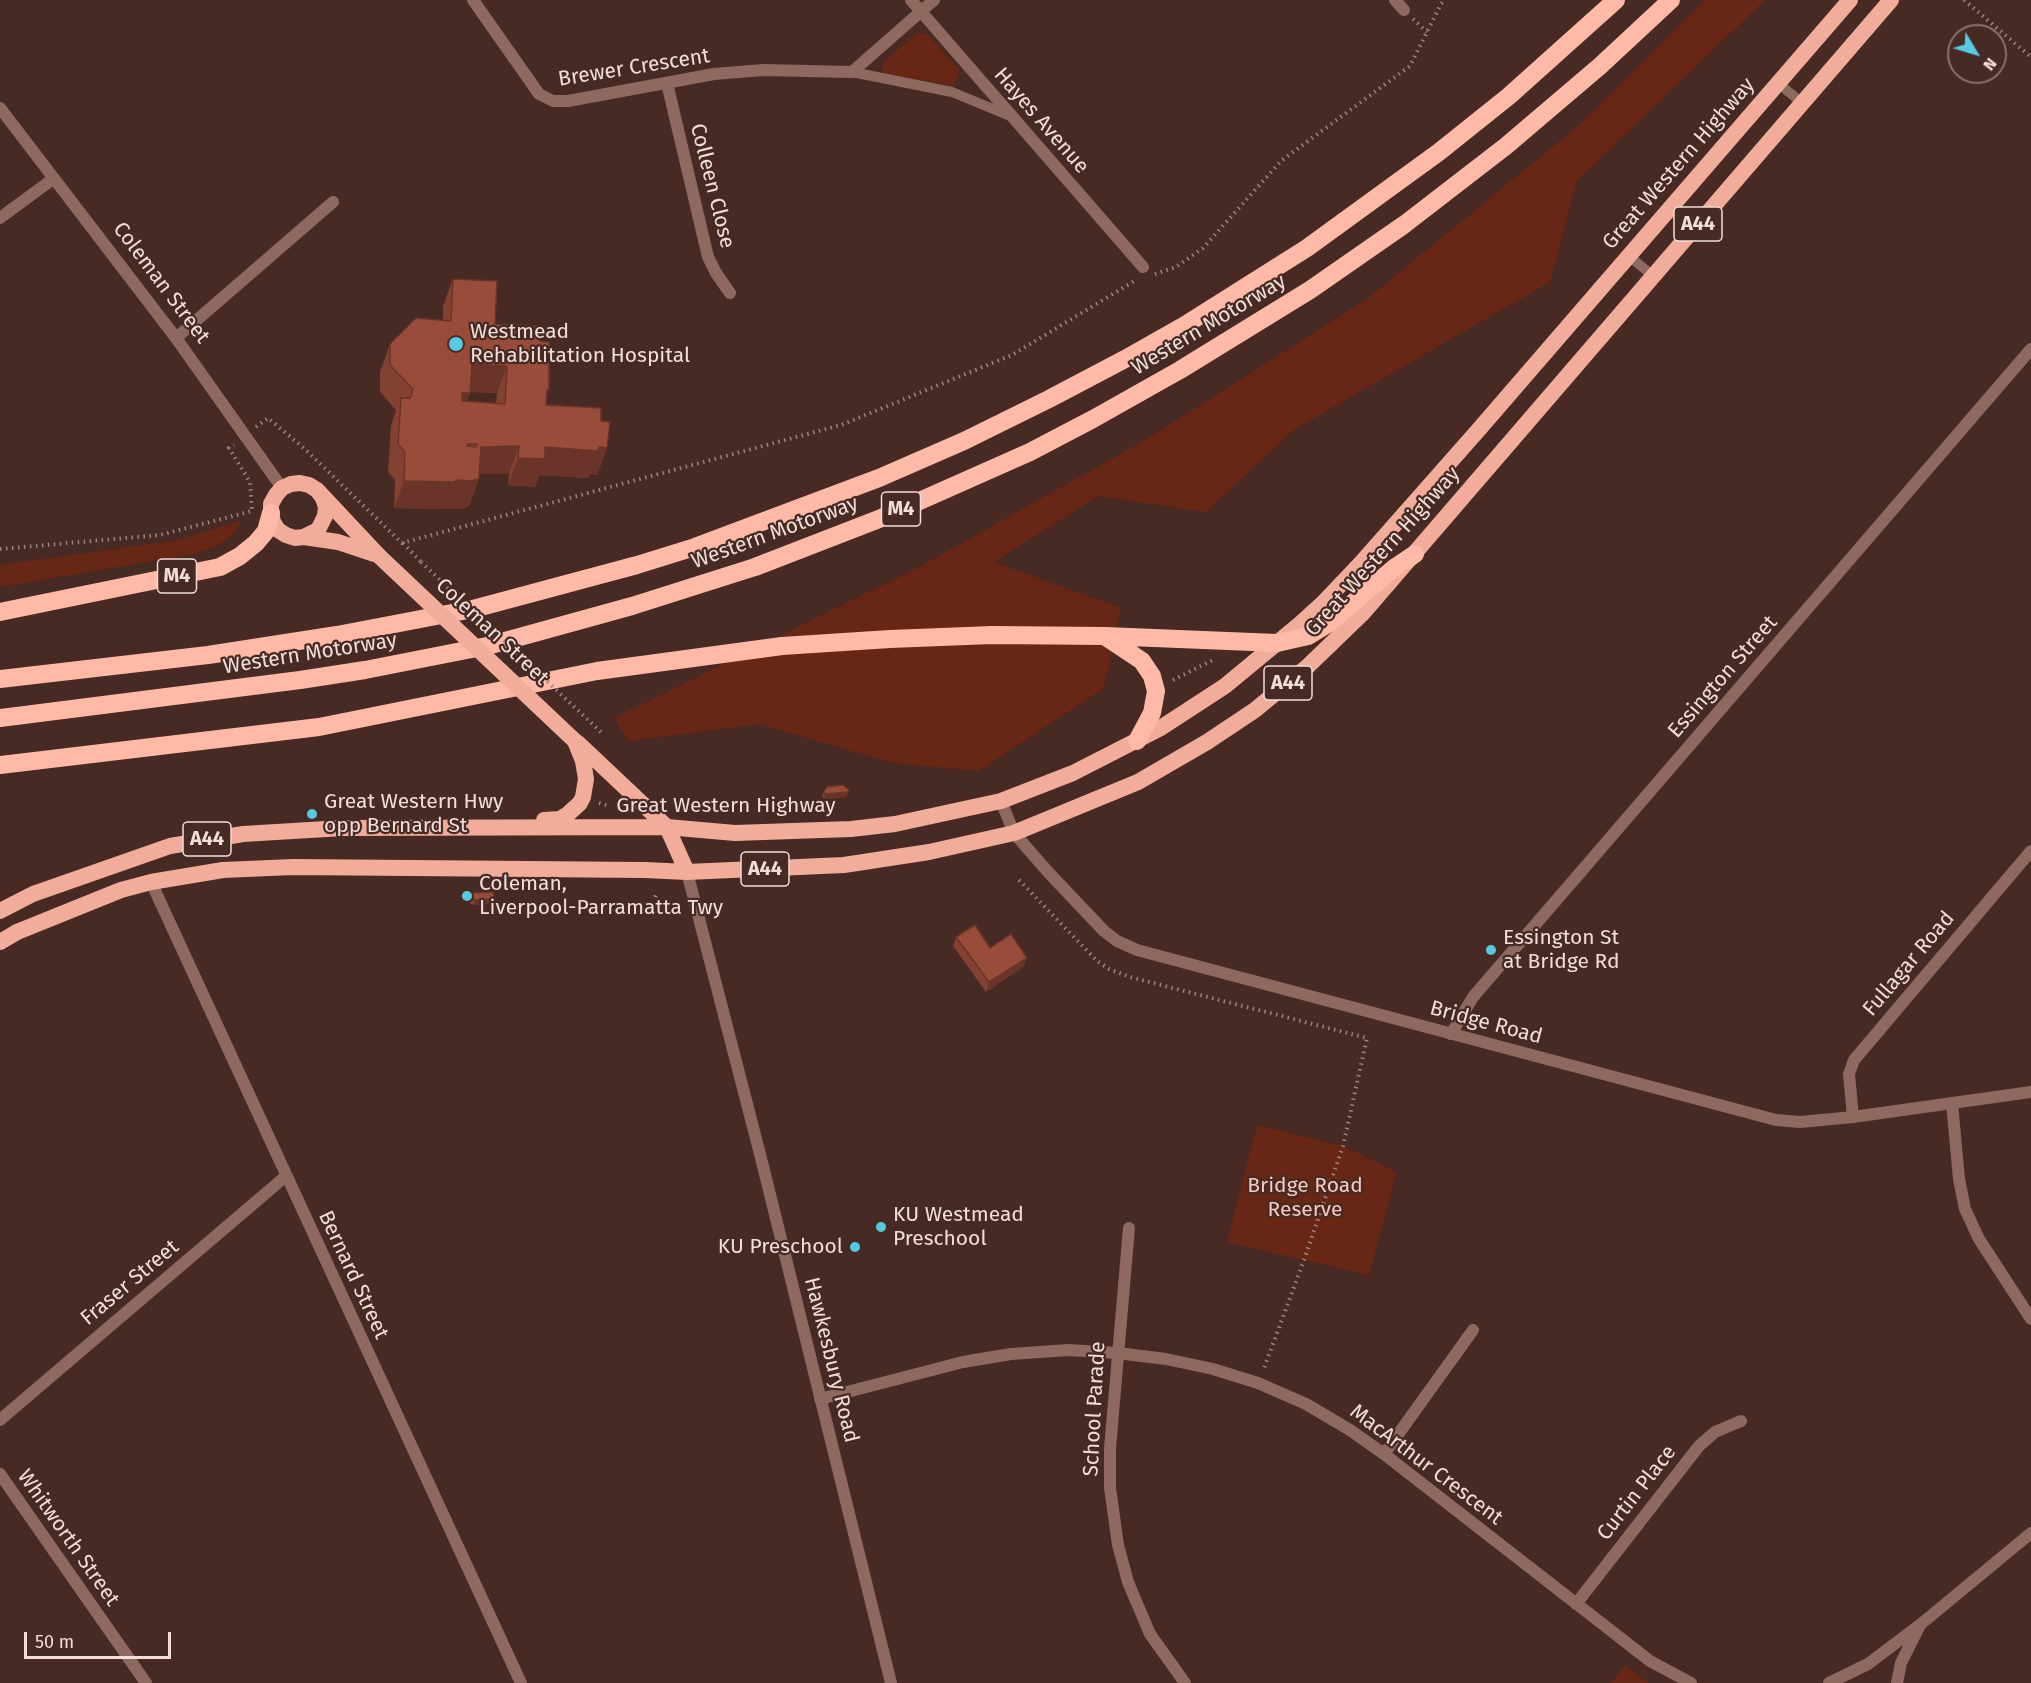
<!DOCTYPE html>
<style>
body{margin:0}
#map{position:relative;width:2031px;height:1683px;overflow:hidden;background:#462a23;font-family:"Fira Sans",sans-serif}
canvas{display:block}
.north{position:absolute;left:1947px;top:24px;width:60px;height:60px;box-sizing:border-box;background:#462a23;border:2px solid #8a726c;border-radius:50%;rotate:128deg;font-size:16px;font-weight:700;line-height:24px;text-align:center;color:#f1ded9}
.north::after{content:'';display:block;margin:auto;width:21px;height:27px;background:#57c9e2;clip-path:polygon(50% 0,100% 100%,50% 72%,0 100%)}
.scale{position:absolute;left:24px;top:1632px;width:147px;height:27px;box-sizing:border-box;border:3px solid #f1ded9;border-top:0;padding-left:8px;font-size:18px;line-height:21px;white-space:nowrap;color:#f1ded9;-webkit-text-stroke:4px #462a23;paint-order:stroke}
</style>
<div id="map">
<canvas width="2031" height="1683"></canvas>
<div class="north">N</div>
<div class="scale">50 m</div>
</div>
<script>
const ctx = document.querySelector('canvas').getContext('2d');
ctx.lineJoin = 'round';
function fill(path, color) { ctx.fillStyle = color; ctx.fill(path, 'evenodd'); }
const shape = rows => new Path2D(rows.map(r => 'M' + r).join(''));
function trace(path, color, width, dash) { ctx.strokeStyle = color; ctx.lineWidth = width; ctx.lineCap = dash ? 'butt' : 'round'; ctx.setLineDash(dash || []); ctx.stroke(path); }
function write(font, color, halo, rows, align = 'center') {
  ctx.font = font + ' "Fira Sans",sans-serif'; ctx.lineWidth = 4.5; ctx.setLineDash([]); ctx.textBaseline = 'middle'; ctx.strokeStyle = halo; ctx.fillStyle = color; for (const [text, x, y, turn = 0] of rows) {
    ctx.save(); ctx.translate(x, y); ctx.rotate((+turn || 0) * Math.PI / 180); ctx.textAlign = isNaN(turn) ? turn : align; if (halo) ctx.strokeText(text, 0, 0); ctx.fillText(text, 0, 0); ctx.restore();
  }
}
fill(shape([
 [1705,0,1765,0,1577,181,1550,282,1295,429,1206,512,1098,496,994,562,1121,608,1104,688,979,771,893,763,760,724,628,741,614,718,921,566,1147,439,1367,299,1579,125],
 [921,33,929,36,958,68,959,75,953,86,884,73,882,67,883,62,915,35],
 [241,521,234,534,217,546,194,554,6,586,0,585,0,565,173,541],
 [1257,1125,1343,1146,1397,1172,1369,1275,1227,1242],
 [1625,1665,1647,1682,1648,1683,1611,1683]
]), '#682615');
trace(shape([
 [1964,0,2031,57],
 [1413,19,1427,32],
 [1155,274,1176,267,1203,248,1281,161,1410,66,1441,4,1445,0],
 [256,427,268,418,306,450,402,543,841,425,1012,355,1136,280],
 [403,543,421,562],
 [0,549,160,535,252,511,250,482,229,448,234,445],
 [1173,680,1215,659],
 [599,803,610,806],
 [1019,880,1097,961,1109,969,1130,977,1367,1038,1343,1146,1304,1260,1263,1371],
 [655,897,657,892]
]), '#9d857f', 4, [1.5, 4.5]);
trace(shape([
 [852,72,952,92,1010,116],
 [1778,83,1802,103],
 [1629,256,1653,276]
]), '#8d6960', 10);
trace(shape([
 [473,0,539,94,553,101,568,101,714,74,763,70,852,72,934,0],
 [911,0,1143,267],
 [1395,0,1404,10],
 [667,83,708,257,716,273,730,293],
 [0,218,53,179],
 [176,338,333,202],
 [151,882,521,1683],
 [1451,1034,1473,997,2031,349],
 [1952,1103,1959,1179,1965,1209,1979,1239,2031,1319],
 [1853,1117,1849,1074,1854,1060,2031,851],
 [1129,1228,1110,1448,1110,1488,1118,1545,1128,1582,1150,1634,1185,1683],
 [820,1399,963,1362,1011,1354,1068,1350,1117,1353,1166,1359,1213,1369,1258,1383,1306,1404,1350,1430,1384,1454,1650,1661,1691,1683],
 [0,1420,286,1176],
 [1384,1454,1473,1330],
 [0,1474,146,1683],
 [1576,1604,1699,1446,1715,1432,1741,1421],
 [1829,1683,1868,1664,1921,1624,2031,1533],
 [1897,1683,1901,1663,1919,1627]
]), '#8d6960', 12);
trace(shape([
 [0,108,176,338,282,488],
 [1001,801,1014,833,1048,872,1104,931,1117,941,1137,950,1776,1120,1800,1122,1853,1117,2031,1092],
 [687,872,761,1158,891,1683]
]), '#8d6960', 12);
trace(shape([
 [317,490,323,498,326,507,325,516,318,530,304,537,295,538,286,535,278,530,273,522,271,513,271,504,276,495,282,488,291,484,300,483,309,485,317,490,378,555],
 [304,537,338,542,374,554],
 [578,743,667,827,687,872],
 [544,820,560,819,568,814,580,803,583,797,586,779,583,761,575,741],
 [0,911,33,894,170,846,243,834,343,828,667,827,735,833,851,829,895,824,1001,801,1073,773,1159,729,1225,686,1300,624,1323,603,1361,563,1481,427,1850,0],
 [0,942,17,932,121,890,151,882,223,870,293,867,645,870,687,872,844,865,929,852,1014,833,1138,782,1207,742,1255,710,1307,667,1363,613,1891,0]
]), '#f2ac9a', 16);
trace(shape([
 [0,612,220,567,240,556,256,543,266,531,271,513],
 [1106,637,1142,661,1152,676,1156,691,1152,713,1137,741],
 [0,679,208,655,337,635,473,609,637,565,695,547,879,478,964,441,1049,399,1125,359,1185,325,1307,248,1439,152,1509,96,1616,0],
 [0,718,300,680,365,670,487,646,632,606,755,567,879,519,1030,452,1093,419,1180,370,1310,290,1405,224,1506,146,1600,66,1671,0],
 [0,765,319,727,597,671,782,646,890,639,992,635,1105,636,1277,643,1308,636,1329,623,1394,568,1415,554]
]), '#ffb9a7', 18);
trace(shape([
 [421,562,604,735]
]), '#9d857f', 4, [1.5, 4.5]);
trace(shape([
 [378,555,575,741]
]), '#f2ac9a', 16);
fill(shape([
 [453,279,495,324,540,341,546,398,546,405,601,421,607,448,597,475,590,474,588,478,539,475,535,487,508,485,509,474,480,474,479,479,469,506,461,509,446,508,445,509,394,508,395,480,388,472,391,426,396,410,380,392,380,372,390,344,443,320,443,306],
 [470,392,497,393,496,403,467,401],
 [849,790,846,797,824,799,822,796,824,791],
 [469,893,494,896,493,900,489,904,473,905,468,902,468,898],
 [956,937,990,948,1027,958,1023,967,986,992,953,946]
]), '#834131');
fill(shape([
 [472,364,507,366,497,393,462,391],
 [462,393,470,393,460,421],
 [519,446,509,474,471,474,481,447],
 [545,447,599,447,607,448,597,475,590,474,588,478,539,475,535,487,508,485,518,458],
 [479,479,469,506,461,509,446,508,445,509,394,508,404,481],
 [848,792,846,797,824,799,825,794],
 [494,896,493,900,489,904,473,905,475,900],
 [1027,958,1023,967,986,992,989,982]
]), '#6a3528');
const building = shape([
 [453,279,497,281,495,324,540,326,540,341,549,342,549,390,547,390,546,405,601,408,601,421,610,422,607,448,599,447,598,451,545,447,545,459,518,458,519,446,481,447,479,479,471,481,456,480,455,482,404,481,405,452,398,444,401,398,410,398,413,389,390,365,390,344,416,318,451,321,453,279],
 [472,364,507,366,505,404,462,401,462,393,470,393,472,364],
 [468,444,477,444,476,447,467,446,468,444],
 [843,785,849,790,848,792,825,794,824,791,827,787,843,785],
 [493,892,494,896,491,899,475,900,470,897,469,893,493,892],
 [975,925,990,948,1011,934,1027,958,989,982,956,937,975,925]
]);
fill(building, '#984c39');
trace(building, '#6a3528', 1.5);
for (const [x, y, r, color] of [
 [456,344,8,"#57c9e2"],
 [312,814,6,"#57c9e2"],
 [467,896,6,"#57c9e2"],
 [1491,950,6,"#57c9e2"],
 [881,1227,6,"#57c9e2"],
 [855,1247,6,"#57c9e2"]
]) { const dot = new Path2D(); dot.arc(x, y, r, 0, 2 * Math.PI); ctx.fillStyle = color; ctx.fill(dot); trace(dot, '#462a23', 2); }
for (const [x, y, w] of [
 [1698,224,48],
 [901,509,39],
 [177,576,39],
 [1288,683,48],
 [207,839,48],
 [765,869,48]
]) { const box = new Path2D(); box.roundRect(x - w / 2, y - 17, w, 34, 4.5); ctx.fillStyle = '#462a23'; ctx.fill(box); trace(box, '#f1ded9', 1.5); }
write('bold 20px', '#f1ded9', null, [
 ["A44",1698,224],
 ["M4",901,509],
 ["M4",177,576],
 ["A44",1288,683],
 ["A44",207,839],
 ["A44",765,869]
]);
write('21px', '#f1ded9', '#462a23', [
 ["Brewer Crescent",634,68,-9],
 ["Hayes Avenue",1041,121,49],
 ["Great Western Highway",1679,164,-49],
 ["Colleen Close",712,186,76],
 ["Coleman Street",161,283,53],
 ["Western Motorway",1209,325,-31],
 ["Western Motorway",775,533,-20],
 ["Great Western Highway",1383,552,-48],
 ["Coleman Street",492,632,43],
 ["Western Motorway",310,654,-9],
 ["Essington Street",1723,677,-49],
 ["Great Western Highway",726,806],
 ["Fullagar Road",1909,964,-50],
 ["Bridge Road",1486,1023,15],
 ["Bernard Street",353,1275,65],
 ["Fraser Street",130,1283,-40],
 ["Hawkesbury Road",831,1360,76],
 ["School Parade",1095,1409,-87],
 ["MacArthur Crescent",1426,1465,37],
 ["Curtin Place",1637,1493,-52],
 ["Whitworth Street",68,1538,55]
]);
write('21px', '#f1ded9', '#462a23', [
 ["Westmead",470,332],
 ["Rehabilitation Hospital",470,356],
 ["Great Western Hwy",324,802],
 ["opp Bernard St",324,826],
 ["Coleman,",479,884],
 ["Liverpool-Parramatta Twy",479,908],
 ["Essington St",1503,938],
 ["at Bridge Rd",1503,962],
 ["KU Westmead",893,1215],
 ["Preschool",893,1239],
 ["KU Preschool",843,1247,"right"]
], 'left');
write('21px', '#f8cabf', '#462a23', [
 ["Bridge Road",1305,1186],
 ["Reserve",1305,1210]
]);
</script>
